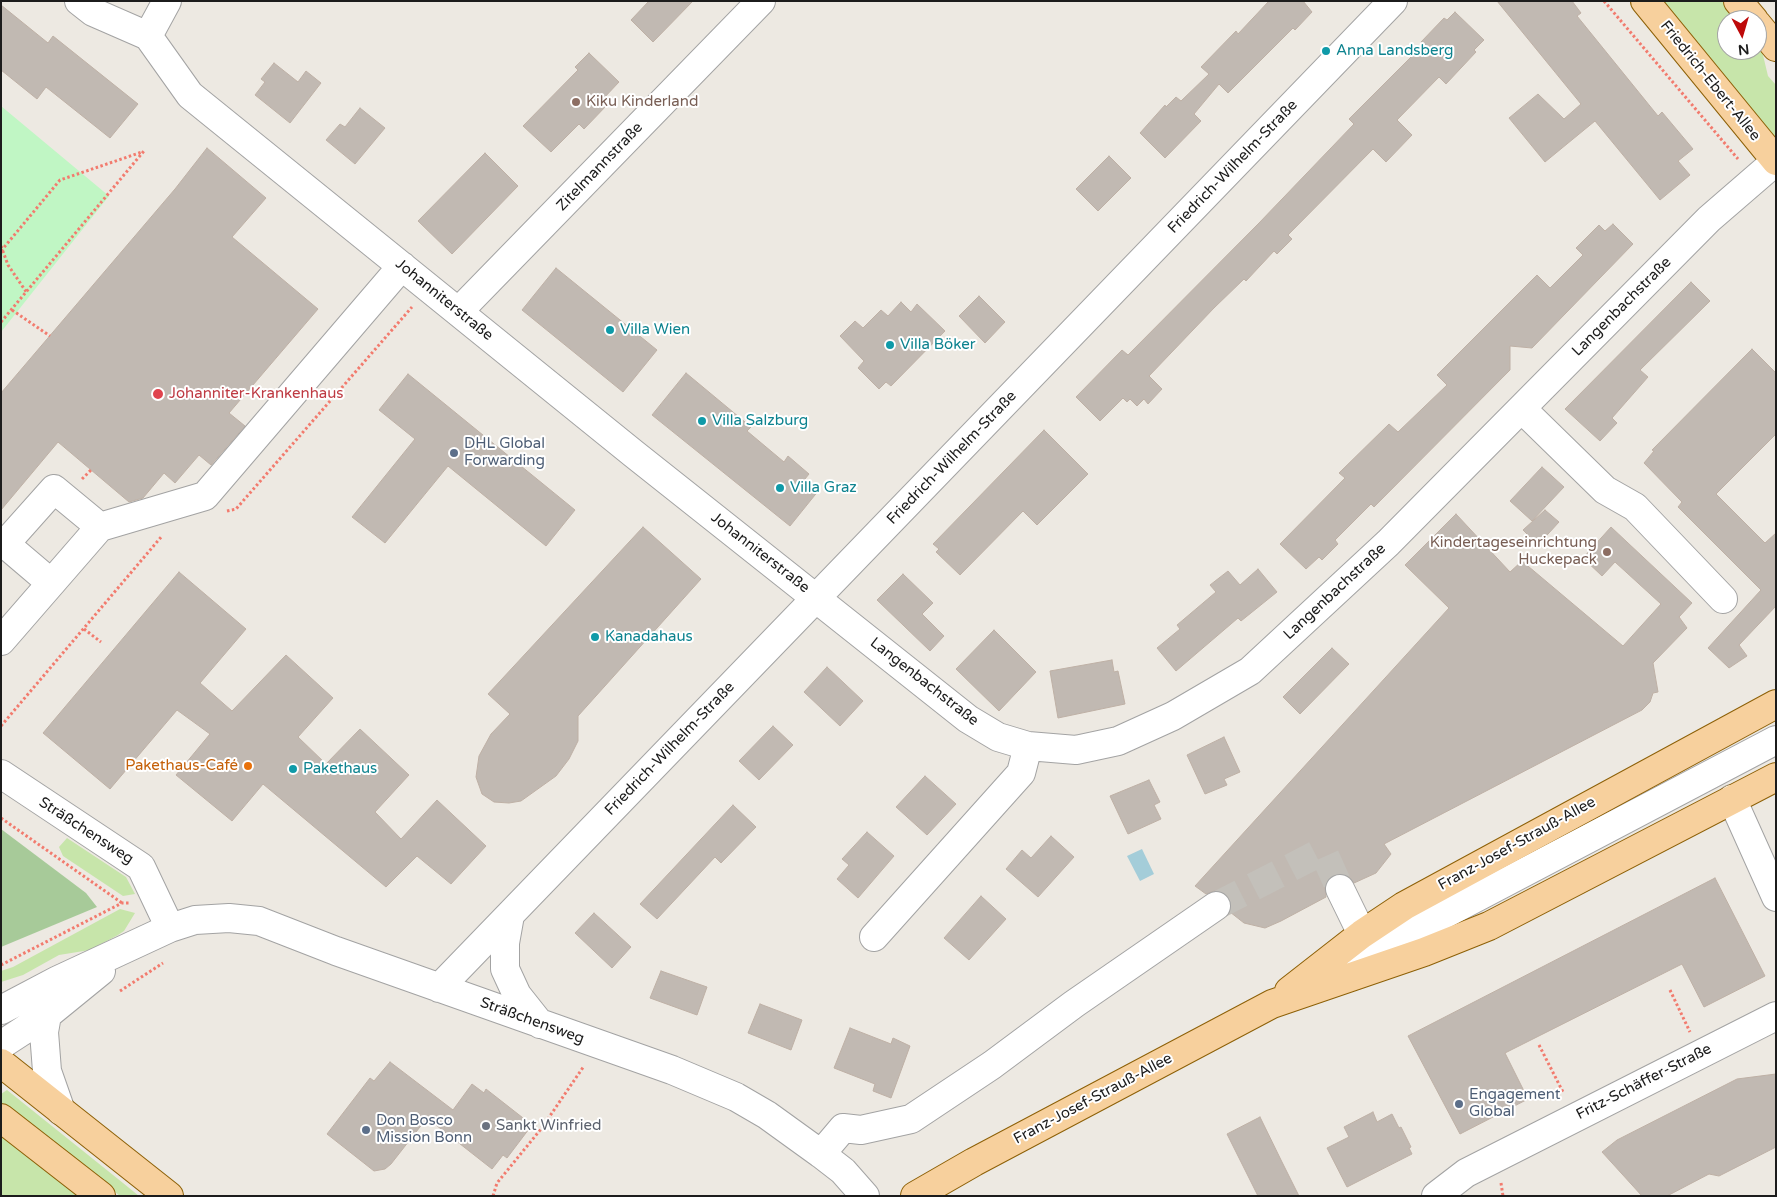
<!DOCTYPE html>
<meta charset="utf-8">
<style>
body{margin:0}
#map{position:relative;width:1777px;height:1197px;overflow:hidden;background:#ede9e2;font-family:"Varela Round",sans-serif}
canvas{display:block}
.frame{position:absolute;inset:0;border:2px solid #1c1c1c;pointer-events:none}
.north{position:absolute;left:1717px;top:10px;width:50px;height:50px;box-sizing:border-box;background:#fff;border:1px solid #a4a4a4;border-radius:50%;rotate:174deg;font-size:14px;font-weight:700;line-height:20px;text-align:center;color:#1c1c1c}
.north::after{content:'';display:block;margin:auto;width:18px;height:22px;background:#be0a0a;clip-path:polygon(50% 0,100% 100%,50% 72%,0 100%)}
</style>
<div id="map">
<canvas width="1777" height="1197"></canvas>
<div class="frame"></div>
<div class="north">N</div>
</div>
<script>
const ctx = document.querySelector('canvas').getContext('2d');
ctx.lineJoin = 'round';
function fill(path, color) { ctx.fillStyle = color; ctx.fill(path, 'evenodd'); }
const shape = rows => new Path2D(rows.map(r => 'M' + r).join(''));
function trace(path, color, width, dash) { ctx.strokeStyle = color; ctx.lineWidth = width; ctx.lineCap = dash ? 'butt' : 'round'; ctx.setLineDash(dash || []); ctx.stroke(path); }
function write(font, color, halo, rows, align = 'center') {
  ctx.font = font + ' "Varela Round",sans-serif'; ctx.lineWidth = 4; ctx.setLineDash([]); ctx.textBaseline = 'middle'; ctx.strokeStyle = halo; ctx.fillStyle = color; for (const [text, x, y, turn = 0] of rows) {
    ctx.save(); ctx.translate(x, y); ctx.rotate((+turn || 0) * Math.PI / 180); ctx.textAlign = isNaN(turn) ? turn : align; if (halo) ctx.strokeText(text, 0, 0); ctx.fillText(text, 0, 0); ctx.restore();
  }
}
fill(shape([
 [1661,1,1722,1,1737,20,1727,20,1727,50,1757,50,1757,45,1762,51,1768,76,1776,85,1776,141],
 [67,838,126,877,135,894,123,896,63,856,59,847],
 [120,909,135,913,124,931,118,935,90,950,59,955,23,975,1,982,1,971,13,967],
 [7,1090,123,1183,139,1196,120,1196,1,1103,1,1094],
 [1,1135,78,1196,1,1196]
]), '#c7e5aa');
fill(shape([
 [1,829,86,893,97,907,1,947]
]), '#a7ca99');
fill(shape([
 [1,106,109,196,1,332]
]), '#c0f6c4');
fill(shape([
 [1142,849,1154,874,1140,881,1127,856]
]), '#a4cdd9');
const building = shape([
 [649,1,693,1,653,42,631,20,649,1],
 [1269,1,1303,1,1312,12,1295,30,1293,28,1228,93,1219,84,1194,114,1201,121,1165,158,1140,133,1165,105,1166,107,1176,97,1181,101,1209,74,1201,67,1236,31,1238,34,1269,1],
 [1497,1,1572,1,1581,13,1577,16,1658,116,1662,112,1693,149,1678,161,1690,175,1660,200,1595,121,1545,162,1509,118,1538,94,1564,119,1581,104,1497,1],
 [1,5,48,43,53,36,138,104,110,138,46,87,37,99,1,70,1,5],
 [1455,12,1484,40,1474,50,1476,52,1446,84,1439,77,1397,120,1412,135,1386,162,1373,149,1288,235,1292,239,1277,254,1274,251,1246,281,1244,279,1214,308,1149,376,1162,389,1148,404,1144,399,1137,406,1130,399,1127,402,1123,398,1100,421,1076,397,1122,350,1128,355,1259,223,1354,124,1349,119,1423,45,1421,42,1444,18,1447,20,1455,12],
 [589,53,619,82,603,99,608,104,584,129,579,124,551,152,523,126,578,70,575,67,589,53],
 [274,63,298,82,306,71,321,83,290,123,255,95,265,82,261,79,274,63],
 [360,108,385,128,355,164,326,140,340,124,345,127,360,108],
 [207,148,266,198,232,237,318,309,229,413,245,426,211,465,199,455,175,483,164,473,143,498,129,502,58,442,1,510,1,393,175,189,207,148],
 [485,153,518,186,452,254,418,221,485,153],
 [1109,156,1131,178,1098,211,1076,189,1109,156],
 [1613,224,1633,244,1532,348,1510,346,1510,370,1374,507,1371,504,1335,540,1338,544,1322,560,1319,557,1306,569,1280,544,1345,478,1339,473,1389,424,1398,432,1447,385,1437,375,1537,275,1550,288,1583,255,1576,248,1599,225,1605,231,1613,224],
 [556,268,657,350,623,392,522,310,556,268],
 [1691,282,1710,301,1640,370,1648,377,1612,418,1617,423,1600,441,1565,409,1691,282],
 [979,296,1005,322,985,343,959,316,979,296],
 [901,302,911,312,917,304,945,331,891,386,886,382,879,389,858,368,864,361,840,336,855,321,863,328,881,310,888,316,901,302],
 [1752,349,1776,373,1776,434,1716,494,1765,543,1776,533,1776,606,1739,645,1747,656,1729,668,1708,648,1761,590,1678,507,1682,502,1644,463,1654,451,1652,450,1752,349],
 [686,373,751,427,747,431,784,462,788,456,809,474,805,479,819,490,790,526,652,415,686,373],
 [408,374,575,510,546,546,448,466,385,543,352,517,415,439,379,410,408,374],
 [1044,430,1088,474,1037,525,1023,511,960,575,936,552,939,549,933,544,1044,430],
 [1542,467,1564,487,1532,521,1510,501,1542,467],
 [1545,510,1559,522,1538,545,1523,530,1545,510],
 [1456,514,1510,572,1522,561,1623,646,1661,604,1615,562,1602,576,1583,558,1611,527,1692,603,1679,617,1687,628,1653,663,1658,692,1653,693,1650,702,1642,710,1384,844,1391,854,1376,873,1354,883,1348,876,1341,873,1334,875,1327,880,1325,887,1326,897,1281,921,1265,928,1244,923,1230,912,1231,904,1229,898,1223,892,1214,891,1206,894,1195,886,1449,608,1405,565,1456,514],
 [643,527,701,579,578,716,578,741,569,759,556,776,521,801,509,803,494,802,482,794,476,777,479,756,491,734,510,714,488,694,643,527],
 [1258,569,1277,592,1241,621,1238,618,1176,671,1157,648,1180,629,1177,625,1216,592,1210,585,1228,571,1240,585,1258,569],
 [179,572,246,629,200,683,232,711,286,655,333,698,298,737,326,764,360,729,409,775,375,812,401,839,437,800,486,846,451,884,417,856,386,887,263,784,232,821,176,775,210,734,177,710,110,789,43,733,179,572],
 [903,574,933,603,922,614,944,636,930,651,877,600,903,574],
 [994,630,1036,672,999,711,956,669,994,630],
 [1332,648,1349,664,1300,714,1283,697,1332,648],
 [1112,660,1114,672,1118,671,1125,704,1058,718,1050,671,1112,660],
 [827,667,863,701,840,726,804,692,827,667],
 [773,726,793,745,759,780,739,761,773,726],
 [1224,737,1240,772,1224,779,1227,785,1205,794,1187,755,1224,737],
 [925,776,956,804,927,835,896,807,925,776],
 [1149,780,1160,802,1154,805,1161,819,1128,834,1110,796,1149,780],
 [733,805,756,827,721,863,715,857,657,919,640,904,733,805],
 [867,832,894,856,858,898,837,879,849,865,842,859,867,832],
 [1051,836,1074,857,1038,897,1006,869,1022,850,1031,858,1051,836],
 [1715,878,1765,976,1704,1007,1682,964,1505,1053,1528,1099,1460,1134,1408,1036,1715,878],
 [981,896,1006,919,969,960,944,938,981,896],
 [594,913,631,947,612,968,575,933,594,913],
 [661,971,707,987,697,1015,650,998,661,971],
 [760,1004,802,1020,791,1050,748,1033,760,1004],
 [850,1028,891,1044,893,1038,910,1046,891,1098,873,1091,875,1084,834,1068,850,1028],
 [390,1062,453,1110,472,1084,484,1093,486,1089,532,1125,507,1158,503,1155,492,1169,427,1118,391,1164,385,1169,374,1171,327,1134,370,1078,374,1081,390,1062],
 [1776,1074,1776,1147,1719,1176,1709,1174,1667,1196,1642,1196,1602,1152,1617,1140,1737,1079,1776,1074],
 [1373,1112,1377,1122,1392,1114,1399,1128,1401,1127,1411,1147,1409,1148,1412,1154,1347,1187,1327,1148,1349,1137,1344,1127,1373,1112],
 [1260,1117,1281,1160,1299,1196,1258,1196,1227,1134,1260,1117]
]);
fill(building, '#c1b9b2');
trace(building, '#beb0a5', 1);
trace(shape([
 [1216,906,1323,851,1340,889]
]), '#c3c0ba', 28, [28, 14]);
const minor = shape([
 [79,1,93,12,148,36,190,95,634,454,968,719,998,737,1028,746,1076,750,1118,741,1173,716,1250,671,1388,543,1709,219,1776,161],
 [148,36,167,1],
 [459,311,761,1],
 [1522,409,1605,490,1635,507,1723,599],
 [51,583,5,544,54,489,100,527],
 [1,641,100,527,205,496,402,266],
 [1,774,141,867,170,928],
 [1732,799,1776,897],
 [1340,889,1362,934],
 [510,915,505,943,505,969,517,995,540,1024],
 [874,937,1021,773,1028,746],
 [1327,976,1776,740],
 [439,988,1393,1],
 [1,1010,58,980,170,928,195,920,229,918,259,921,336,951,672,1070,736,1097,767,1115,821,1154,843,1171,865,1196],
 [47,1015,44,1032,47,1071,61,1111],
 [1,1045,47,1015,101,971],
 [821,1154,843,1128,861,1130,911,1119,992,1065,1074,1004,1216,906],
 [1436,1196,1466,1173,1776,1016]
]);
const major = shape([
 [1645,1,1776,161],
 [1738,1,1754,20],
 [1757,24,1776,47],
 [1289,991,1362,934,1404,906,1776,704],
 [1,1063,169,1196],
 [1,1118,101,1196],
 [915,1196,974,1162,1272,1004,1424,952,1489,926,1776,777]
]);
trace(minor, '#a3a3a3', 30);
trace(major, '#8d6007', 30);
trace(shape([
 [1604,1,1738,159],
 [1,246,8,265,27,293],
 [1,251,60,180,142,152],
 [12,310,50,336],
 [1,322,144,151],
 [82,479,91,470],
 [227,511,236,509,412,307],
 [84,629,101,642],
 [1,726,162,536],
 [1,818,122,903],
 [1,965,122,903,130,903],
 [1670,990,1690,1032],
 [120,991,163,963],
 [1539,1045,1564,1094],
 [1501,1183,1503,1196],
 [493,1196,497,1183,541,1129,584,1066]
]), '#f27b6e', 3, [2.5, 2.5]);
trace(minor, '#fff', 28);
trace(major, '#f7d09d', 28);
for (const [x, y, r, color] of [
 [1326,51,5,"#0f9aa8"],
 [576,102,5,"#8d6e63"],
 [610,330,5,"#0f9aa8"],
 [890,345,5,"#0f9aa8"],
 [158,394,6,"#e0444e"],
 [702,421,5,"#0f9aa8"],
 [454,453,5,"#5c6f8a"],
 [780,488,5,"#0f9aa8"],
 [1607,552,5,"#8d6e63"],
 [595,637,5,"#0f9aa8"],
 [248,766,5,"#e8710a"],
 [293,769,5,"#0f9aa8"],
 [1459,1104,5,"#5c6f8a"],
 [486,1126,5,"#6b7280"],
 [366,1130,5,"#5c6f8a"]
]) { const dot = new Path2D(); dot.arc(x, y, r, 0, 2 * Math.PI); ctx.fillStyle = color; ctx.fill(dot); trace(dot, '#fff', 2); }
write('15px', '#0d838f', '#fff', [
 ["Anna Landsberg",1336,51],
 ["Villa Wien",620,330],
 ["Villa Böker",900,345],
 ["Villa Salzburg",712,421],
 ["Villa Graz",790,488],
 ["Kanadahaus",605,637],
 ["Pakethaus",303,769]
], 'left');
write('15px', '#1c1c1c', '#fff', [
 ["Friedrich-Ebert-Allee",1710,81,51],
 ["Zitelmannstraße",600,167,-46],
 ["Friedrich-Wilhelm-Straße",1233,167,-46],
 ["Johanniterstraße",444,300,39],
 ["Langenbachstraße",1622,307,-45],
 ["Friedrich-Wilhelm-Straße",952,458,-46],
 ["Johanniterstraße",760,553,38],
 ["Langenbachstraße",1335,592,-43],
 ["Langenbachstraße",924,682,38],
 ["Friedrich-Wilhelm-Straße",670,749,-46],
 ["Sträßchensweg",86,831,33],
 ["Franz-Josef-Strauß-Allee",1517,844,-29],
 ["Sträßchensweg",532,1021,20],
 ["Fritz-Schäffer-Straße",1644,1082,-27],
 ["Franz-Josef-Strauß-Allee",1093,1099,-28]
]);
write('15px', '#785e54', '#fff', [
 ["Kiku Kinderland",586,102],
 ["Kindertageseinrichtung",1597,543,"right"],
 ["Huckepack",1597,560,"right"]
], 'left');
write('15px', '#be3a42', '#fff', [
 ["Johanniter-Krankenhaus",169,394]
], 'left');
write('15px', '#4e5e75', '#fff', [
 ["DHL Global",464,444],
 ["Forwarding",464,461],
 ["Engagement",1469,1095],
 ["Global",1469,1112],
 ["Don Bosco",376,1121],
 ["Mission Bonn",376,1138]
], 'left');
write('15px', '#c56008', '#fff', [
 ["Pakethaus-Café",238,766]
], 'right');
write('15px', '#5b616d', '#fff', [
 ["Sankt Winfried",496,1126]
], 'left');
</script>
